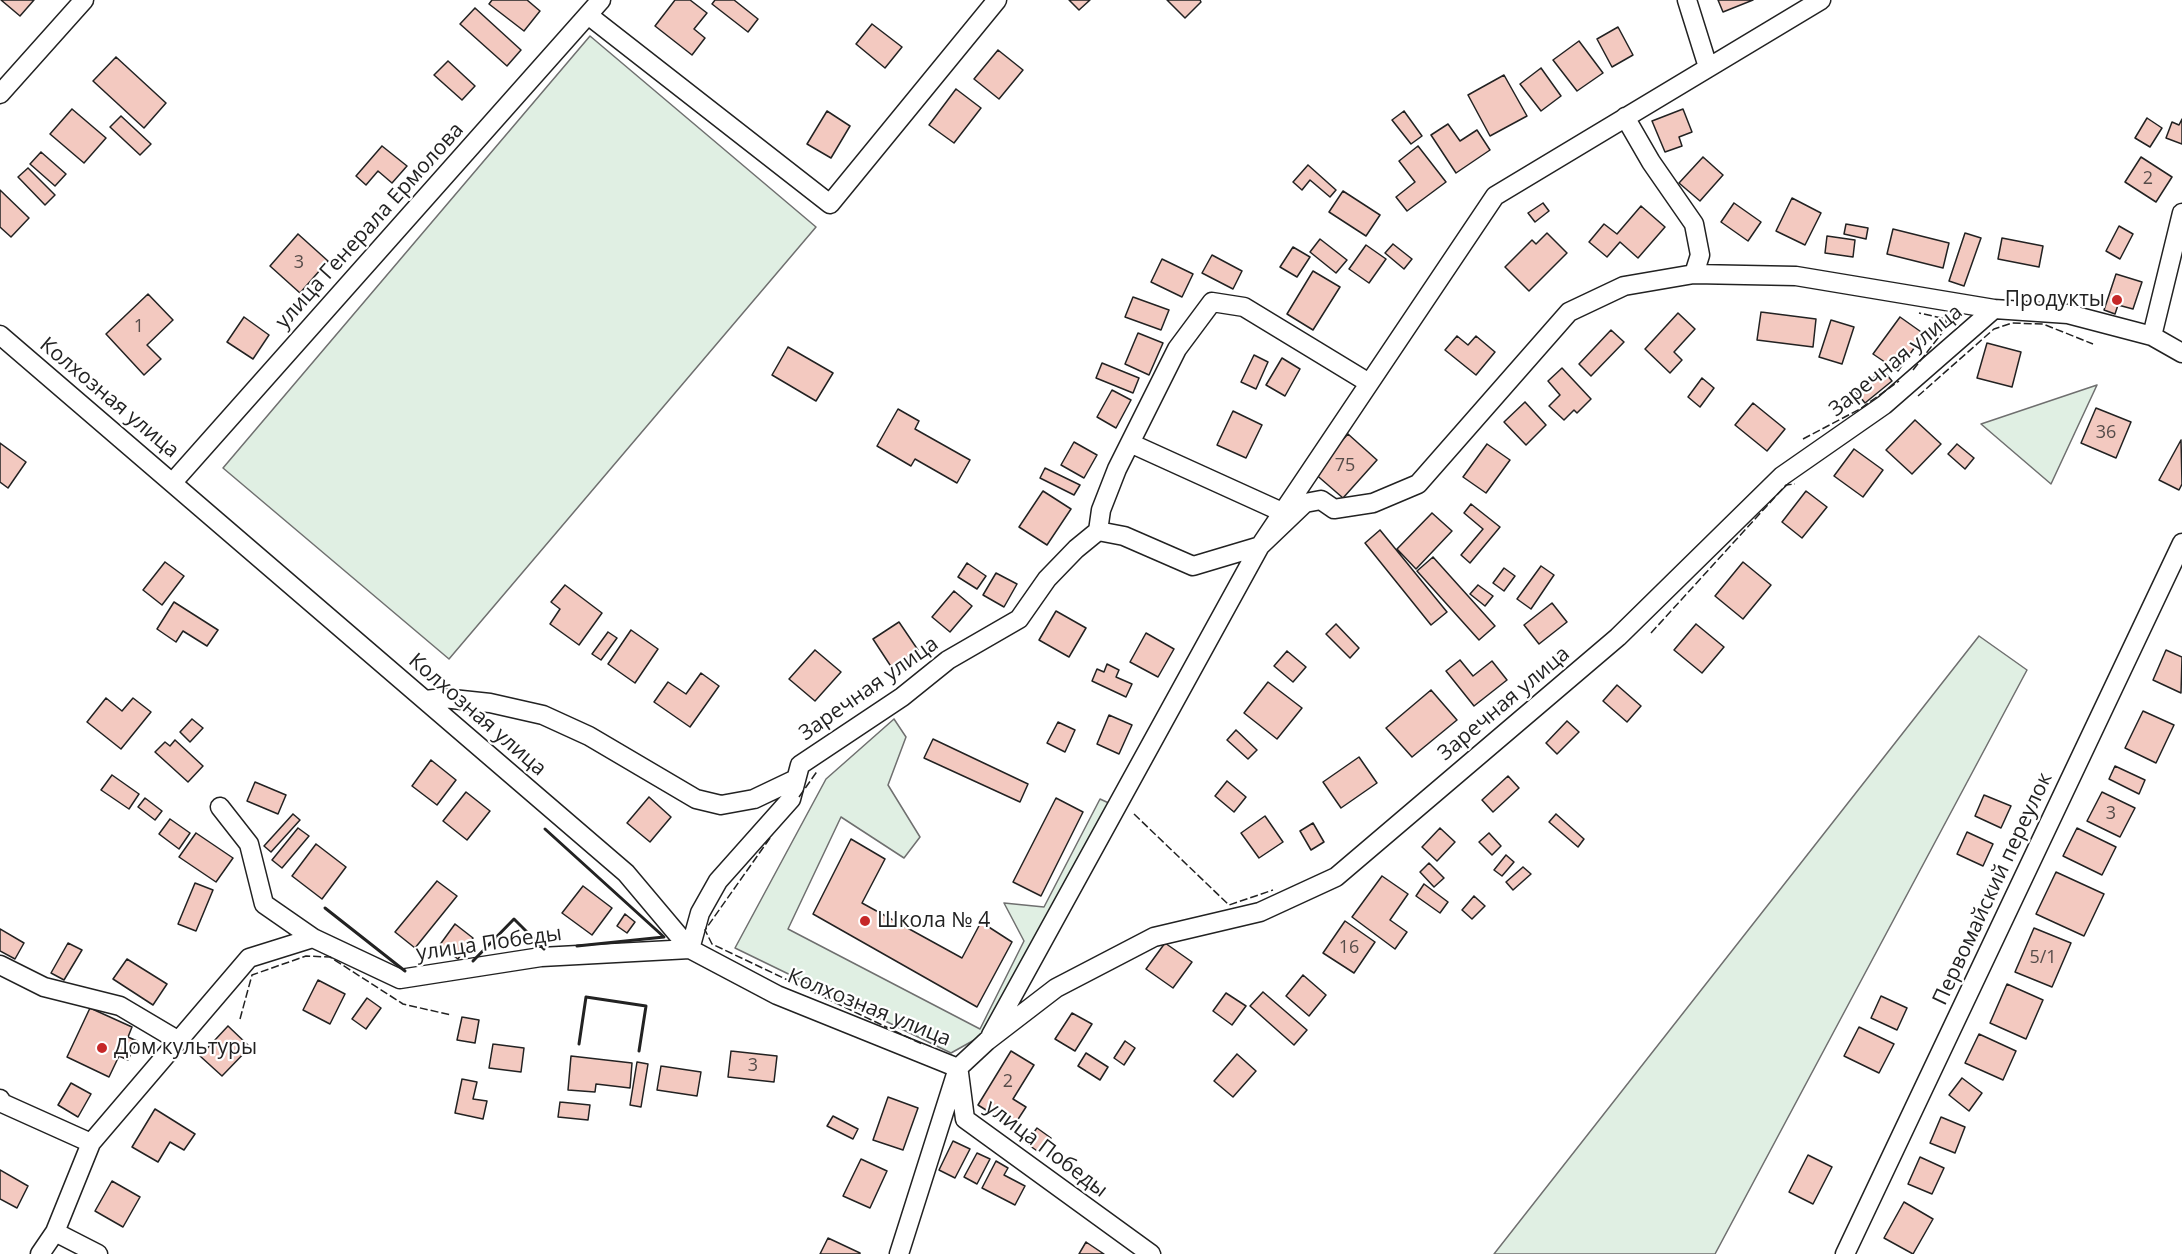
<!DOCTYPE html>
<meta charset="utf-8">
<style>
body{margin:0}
canvas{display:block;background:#fff}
</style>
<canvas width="2182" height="1254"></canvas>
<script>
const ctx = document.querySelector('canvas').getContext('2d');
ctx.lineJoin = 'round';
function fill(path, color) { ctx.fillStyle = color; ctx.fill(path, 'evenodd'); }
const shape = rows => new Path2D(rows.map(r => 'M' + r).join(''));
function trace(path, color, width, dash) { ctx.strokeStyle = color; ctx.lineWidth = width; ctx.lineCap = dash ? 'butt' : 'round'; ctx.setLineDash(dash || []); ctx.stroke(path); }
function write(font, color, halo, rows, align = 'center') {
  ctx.font = font + ' "Open Sans",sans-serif'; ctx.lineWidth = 4.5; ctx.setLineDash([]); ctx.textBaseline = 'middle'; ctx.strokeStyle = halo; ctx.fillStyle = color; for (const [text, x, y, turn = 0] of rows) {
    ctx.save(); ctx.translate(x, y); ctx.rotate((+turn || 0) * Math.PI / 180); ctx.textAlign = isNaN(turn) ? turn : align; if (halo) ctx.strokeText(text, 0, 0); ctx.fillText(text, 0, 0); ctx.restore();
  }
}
const green = shape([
 [590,36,816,227,449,659,223,468,590,36],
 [2097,385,2051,484,1981,424,2097,385],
 [1979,636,2027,670,1715,1254,1494,1254,1979,636],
 [894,719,906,737,888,785,920,837,904,858,841,817,788,929,980,1029,1024,941,1004,903,1044,907,1100,799,1111,804,985,1034,951,1053,735,948,826,779,894,719]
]);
fill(green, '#e0efe3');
trace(green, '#6f6f6f', 1.5);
const building = shape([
 [1,0,34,0,20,16,1,0],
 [492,0,527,0,540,11,524,31,489,4,492,0],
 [675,0,690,0,707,13,694,29,705,38,692,55,655,26,675,0],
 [715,0,734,0,758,19,748,32,712,4,715,0],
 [1069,0,1090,0,1079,10,1069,0],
 [1167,0,1200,0,1201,2,1185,18,1167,0],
 [1718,0,1753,0,1723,12,1718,0],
 [475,8,521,50,507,66,460,24,475,8],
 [872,24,902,47,885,68,856,44,872,24],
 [1618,27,1633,55,1612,67,1597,39,1618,27],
 [1579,41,1603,73,1577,91,1553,60,1579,41],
 [998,50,1023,70,999,99,974,79,998,50],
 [116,57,166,103,144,128,93,81,116,57],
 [448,61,475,86,462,100,434,75,448,61],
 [1541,68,1561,96,1541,111,1520,84,1541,68],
 [1504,75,1527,116,1490,136,1468,95,1504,75],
 [956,89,981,108,954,143,929,125,956,89],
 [72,109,106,138,84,163,50,134,72,109],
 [1683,109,1692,132,1679,137,1682,146,1665,152,1652,121,1683,109],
 [827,111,850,126,831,158,807,144,827,111],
 [1404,111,1422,136,1411,144,1392,120,1404,111],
 [121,116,151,144,140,155,110,127,121,116],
 [2147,118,2162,128,2150,147,2135,138,2147,118],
 [2182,119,2182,144,2166,138,2172,122,2179,125,2182,119],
 [1448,124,1460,141,1477,130,1490,150,1456,173,1431,135,1448,124],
 [382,146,407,166,392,183,378,171,366,185,356,176,382,146],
 [1418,146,1446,182,1407,211,1396,197,1415,182,1399,161,1418,146],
 [41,152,66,174,55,186,30,164,41,152],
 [1703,157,1723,175,1700,201,1679,183,1703,157],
 [2141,157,2172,177,2156,202,2125,182,2141,157],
 [1308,165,1336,190,1330,197,1310,180,1302,190,1293,182,1308,165],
 [28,168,55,195,45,205,18,177,28,168],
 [0,190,29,218,11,237,0,227,0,190],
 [1343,191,1380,215,1366,236,1329,212,1343,191],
 [1792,198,1821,213,1805,245,1776,231,1792,198],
 [1543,203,1549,211,1535,222,1528,213,1543,203],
 [1734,203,1761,222,1748,241,1721,222,1734,203],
 [1641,206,1665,227,1638,258,1620,242,1607,257,1589,242,1604,224,1617,234,1641,206],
 [1846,224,1868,228,1866,239,1844,234,1846,224],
 [2119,226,2133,234,2120,259,2106,251,2119,226],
 [1893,229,1949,243,1943,268,1887,254,1893,229],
 [1547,233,1567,253,1529,291,1505,267,1532,240,1536,244,1547,233],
 [1965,233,1981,238,1964,286,1949,281,1965,233],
 [298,234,328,261,300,293,270,266,298,234],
 [1827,236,1855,240,1853,257,1825,253,1827,236],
 [2002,238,2043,246,2039,267,1998,259,2002,238],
 [1320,239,1347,260,1336,273,1310,252,1320,239],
 [1393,244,1412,259,1404,269,1385,253,1393,244],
 [1366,245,1386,259,1369,283,1349,269,1366,245],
 [1293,247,1310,257,1297,277,1280,267,1293,247],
 [1212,255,1242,271,1233,289,1202,273,1212,255],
 [1162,259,1193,274,1182,297,1151,282,1162,259],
 [1313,271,1340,287,1313,330,1287,314,1313,271],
 [2116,274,2142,282,2133,309,2118,305,2115,314,2104,310,2116,274],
 [148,294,173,320,147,345,161,359,144,375,106,334,148,294],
 [1133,297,1169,310,1161,330,1125,317,1133,297],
 [1761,312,1816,319,1813,347,1757,340,1761,312],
 [1678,313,1695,329,1674,352,1682,360,1670,373,1645,349,1678,313],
 [244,317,269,335,253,359,227,342,244,317],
 [1900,317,1924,334,1898,371,1873,354,1900,317],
 [1831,320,1854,327,1842,364,1819,357,1831,320],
 [1611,330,1624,342,1591,376,1579,364,1611,330],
 [1138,333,1163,343,1149,375,1125,364,1138,333],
 [1457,336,1468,345,1476,336,1495,352,1476,375,1445,350,1457,336],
 [1987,343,2021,352,2012,387,1977,378,1987,343],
 [788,347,833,373,816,401,772,375,788,347],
 [1254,355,1268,362,1256,389,1241,382,1254,355],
 [1282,358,1300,369,1285,396,1266,385,1282,358],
 [1102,363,1139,378,1133,393,1096,378,1102,363],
 [1562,368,1591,399,1577,413,1574,410,1564,420,1549,406,1560,395,1548,381,1562,368],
 [1883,370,1892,381,1865,403,1856,392,1883,370],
 [1702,378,1714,388,1700,407,1688,397,1702,378],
 [1112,390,1131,400,1116,428,1097,417,1112,390],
 [1525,402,1546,425,1526,445,1504,422,1525,402],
 [1753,403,1785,429,1767,451,1735,425,1753,403],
 [2096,408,2131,422,2116,458,2081,443,2096,408],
 [898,409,919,421,915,429,970,460,957,483,915,459,911,466,877,446,898,409],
 [1233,411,1262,425,1246,458,1217,445,1233,411],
 [1915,420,1941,444,1912,474,1886,450,1915,420],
 [1348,434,1377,460,1343,498,1313,472,1348,434],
 [2181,440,2182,484,2179,490,2159,480,2181,440],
 [1074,442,1097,455,1084,478,1061,465,1074,442],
 [0,443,26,462,8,488,0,482,0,443],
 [1487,444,1510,460,1486,493,1463,477,1487,444],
 [1957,444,1974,458,1965,469,1948,454,1957,444],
 [1854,449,1883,470,1863,497,1834,476,1854,449],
 [1045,468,1080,485,1074,495,1040,478,1045,468],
 [1043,491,1071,509,1047,545,1019,527,1043,491],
 [1806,491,1827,507,1802,538,1782,522,1806,491],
 [1471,504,1500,527,1470,563,1461,555,1483,529,1464,513,1471,504],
 [1432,513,1452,531,1416,569,1397,549,1432,513],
 [1380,530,1447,612,1431,625,1365,543,1380,530],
 [1433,557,1495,626,1479,640,1417,571,1433,557],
 [165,562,184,576,162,605,143,590,165,562],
 [1743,562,1771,585,1743,619,1715,596,1743,562],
 [967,563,986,576,977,589,958,577,967,563],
 [1541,566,1554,575,1531,609,1517,599,1541,566],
 [1504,568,1515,576,1504,591,1493,583,1504,568],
 [996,573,1017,584,1004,607,983,595,996,573],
 [565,585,602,613,579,645,550,624,560,609,551,602,565,585],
 [1478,585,1493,596,1485,606,1470,594,1478,585],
 [954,591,972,606,950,632,932,617,954,591],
 [174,602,218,630,207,646,183,631,176,642,157,629,174,602],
 [1552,603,1567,622,1539,644,1524,625,1552,603],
 [1056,611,1086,628,1069,657,1039,640,1056,611],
 [899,622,918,650,892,668,873,639,899,622],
 [1336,624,1359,648,1350,658,1326,634,1336,624],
 [1696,624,1724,647,1702,673,1674,650,1696,624],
 [631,630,658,649,635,683,608,664,631,630],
 [608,632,617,638,601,660,592,654,608,632],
 [1146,633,1174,649,1158,677,1130,662,1146,633],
 [815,650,841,672,815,701,789,679,815,650],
 [2166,650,2182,657,2181,693,2153,680,2166,650],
 [1287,651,1306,667,1293,682,1274,666,1287,651],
 [1460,660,1473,676,1492,661,1507,680,1474,706,1446,671,1460,660],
 [1107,664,1119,670,1116,677,1132,684,1126,697,1092,681,1097,669,1104,672,1107,664],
 [701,673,719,686,690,727,654,702,668,682,686,694,701,673],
 [1268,682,1302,708,1277,739,1244,713,1268,682],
 [1617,685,1641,706,1627,722,1603,701,1617,685],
 [1431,690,1457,720,1412,757,1386,728,1431,690],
 [106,698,122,711,133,698,151,712,121,749,87,722,106,698],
 [2143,711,2174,725,2156,763,2125,748,2143,711],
 [1109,715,1132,725,1119,754,1097,744,1109,715],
 [192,719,203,728,190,742,180,732,192,719],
 [1567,721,1579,732,1557,754,1546,743,1567,721],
 [1058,722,1075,730,1065,752,1047,743,1058,722],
 [1236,730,1257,750,1248,759,1227,740,1236,730],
 [933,739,1028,784,1020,802,924,758,933,739],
 [175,740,203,766,188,782,155,752,165,742,170,746,175,740],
 [1359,757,1377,783,1341,808,1323,782,1359,757],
 [431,760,456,780,437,805,412,786,431,760],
 [2115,766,2145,780,2139,794,2109,779,2115,766],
 [112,775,139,794,129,809,101,790,112,775],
 [1508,776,1519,788,1493,812,1482,800,1508,776],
 [1227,781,1246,797,1234,812,1215,796,1227,781],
 [255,782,286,795,278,814,247,801,255,782],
 [466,792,490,811,467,840,443,821,466,792],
 [2102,792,2135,808,2120,837,2087,821,2102,792],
 [1984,795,2011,806,2001,828,1975,816,1984,795],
 [649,797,671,817,650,842,627,823,649,797],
 [145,798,162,811,155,820,138,807,145,798],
 [1056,798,1083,812,1041,896,1013,882,1056,798],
 [293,814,300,820,271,852,264,846,293,814],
 [1556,814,1584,839,1578,847,1549,822,1556,814],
 [1265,816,1283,842,1259,858,1241,833,1265,816],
 [170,819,190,833,179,849,159,834,170,819],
 [1313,823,1324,842,1311,850,1300,831,1313,823],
 [298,828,309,836,282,868,272,860,298,828],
 [1440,828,1455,842,1437,861,1422,847,1440,828],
 [2077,828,2116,847,2102,875,2063,856,2077,828],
 [1967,832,1993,844,1983,866,1957,854,1967,832],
 [196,833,233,858,216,882,179,857,196,833],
 [1489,833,1501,846,1492,855,1479,842,1489,833],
 [851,839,885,859,862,903,962,958,981,922,1012,942,977,1007,813,914,851,839],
 [316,844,346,867,322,899,292,876,316,844],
 [1506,855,1514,862,1502,876,1494,870,1506,855],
 [1429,863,1444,878,1434,887,1420,872,1429,863],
 [1523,867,1531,874,1513,890,1506,882,1523,867],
 [2056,872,2104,894,2084,936,2036,914,2056,872],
 [1382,876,1408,894,1390,920,1407,932,1395,949,1352,917,1382,876],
 [437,881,457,896,415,948,395,932,437,881],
 [195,883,213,890,196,931,178,924,195,883],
 [1424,884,1448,902,1440,913,1416,896,1424,884],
 [583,886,612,908,592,935,562,913,583,886],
 [1474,896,1485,906,1472,919,1462,910,1474,896],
 [625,914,635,922,627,933,617,926,625,914],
 [1345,921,1375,942,1354,973,1323,953,1345,921],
 [455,924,473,938,458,959,439,946,455,924],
 [2034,928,2071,943,2052,987,2015,972,2034,928],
 [0,929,24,943,15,959,0,951,0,929],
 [68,943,82,950,64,980,51,973,68,943],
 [1165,943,1192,962,1173,988,1146,969,1165,943],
 [127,959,167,984,153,1005,113,979,127,959],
 [1303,975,1326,995,1309,1016,1286,996,1303,975],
 [318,980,345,994,330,1024,303,1010,318,980],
 [2007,984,2043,1000,2026,1039,1990,1023,2007,984],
 [1263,992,1307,1030,1294,1045,1250,1006,1263,992],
 [1226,993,1246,1006,1232,1025,1213,1011,1226,993],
 [1881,996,1907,1008,1897,1030,1871,1018,1881,996],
 [367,998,381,1008,366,1029,352,1019,367,998],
 [90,1008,132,1027,128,1037,137,1041,128,1060,119,1056,109,1077,67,1057,90,1008],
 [1072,1013,1092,1024,1075,1051,1055,1039,1072,1013],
 [462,1017,479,1020,475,1043,457,1040,462,1017],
 [228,1026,250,1047,222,1076,200,1056,228,1026],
 [1859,1027,1894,1044,1879,1073,1844,1056,1859,1027],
 [1979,1034,2016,1051,2003,1080,1965,1063,1979,1034],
 [1125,1041,1135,1048,1124,1065,1114,1058,1125,1041],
 [493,1044,524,1048,521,1072,489,1068,493,1044],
 [731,1051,777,1056,774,1082,728,1077,731,1051],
 [1011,1051,1034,1065,1013,1099,1026,1107,1013,1127,978,1105,1011,1051],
 [1086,1053,1108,1067,1100,1080,1078,1066,1086,1053],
 [1237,1054,1256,1071,1233,1097,1214,1081,1237,1054],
 [571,1056,632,1063,630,1088,596,1084,595,1092,568,1090,571,1056],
 [637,1062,648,1064,641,1107,630,1105,637,1062],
 [661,1066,701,1072,697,1096,657,1090,661,1066],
 [1962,1078,1982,1093,1969,1111,1949,1095,1962,1078],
 [462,1079,477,1082,473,1099,487,1101,483,1119,455,1113,462,1079],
 [71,1083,91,1094,78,1117,58,1105,71,1083],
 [888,1097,918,1108,903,1150,873,1140,888,1097],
 [560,1102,590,1105,588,1120,558,1117,560,1102],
 [155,1109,195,1134,184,1150,170,1142,158,1162,132,1147,155,1109],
 [833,1116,858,1129,853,1139,827,1126,833,1116],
 [1941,1117,1965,1127,1955,1153,1930,1143,1941,1117],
 [1037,1128,1051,1138,1040,1153,1026,1143,1037,1128],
 [953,1141,970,1149,955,1178,939,1170,953,1141],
 [977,1153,990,1159,977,1184,964,1177,977,1153],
 [1808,1155,1832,1167,1813,1204,1789,1192,1808,1155],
 [1920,1157,1944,1168,1932,1194,1908,1184,1920,1157],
 [861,1159,887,1171,870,1208,843,1196,861,1159],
 [996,1161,1008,1168,1004,1175,1025,1186,1015,1205,982,1188,996,1161],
 [0,1170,28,1186,17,1208,0,1199,0,1170],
 [112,1181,140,1197,123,1227,95,1211,112,1181],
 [1904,1202,1933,1219,1913,1254,1884,1238,1904,1202],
 [828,1238,860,1253,860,1254,820,1254,828,1238],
 [1086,1242,1104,1254,1079,1254,1086,1242]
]);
fill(building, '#f3c9c0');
trace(building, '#222', 1.5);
const minor = shape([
 [1687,0,1708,67],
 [588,15,830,204,997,0],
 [0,94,84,0],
 [1625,117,1651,162,1694,224,1700,255,1694,274],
 [0,335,626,873,690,949,777,995,958,1068],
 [2152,336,2182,213],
 [1130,443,1282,512],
 [173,482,601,0],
 [1098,531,1101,510,1117,469,1177,349,1212,302,1244,307,1369,383],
 [425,700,443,698,490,703,543,715,589,736,696,799,721,805,754,799,796,779],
 [220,807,249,844,264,904,313,938],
 [0,965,44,987,120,1006,179,1041],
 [991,1035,1260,546,1495,196,1821,0],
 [959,1073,965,1119,1151,1254],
 [0,1099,2,1103,91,1143],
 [55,1232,98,1254],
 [40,1254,55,1232,91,1143,249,958,313,938,400,979,541,957,690,949,700,913,718,881,791,799,800,765,902,697,948,660,1019,619,1047,579,1076,549,1098,531,1124,536,1193,566,1260,546,1305,503,1321,500,1334,509,1373,503,1418,484,1569,312,1624,286,1694,274,1796,276,1994,309],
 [899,1254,958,1068,987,1041,1056,988,1154,937,1260,912,1336,877,1618,637,1782,476,1884,405,1994,309,2068,314,2152,336,2182,353],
 [1845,1254,2182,543]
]);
trace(minor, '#222', 21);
trace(minor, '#fff', 18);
trace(shape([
 [1913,370,1946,328,1946,319,1919,313],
 [1918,396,1994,329,2012,323,2043,324,2093,344],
 [1803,439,1860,409,1899,381],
 [1651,633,1786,485,1795,484],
 [799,797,818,770],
 [1134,814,1229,905,1273,890],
 [770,838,705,930,712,944,924,1045],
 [240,1019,252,975,306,956,330,957,403,1004,451,1015]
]), '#222', 1.5, [8, 3]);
trace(shape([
 [545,829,664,937,577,946],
 [325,908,405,971],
 [473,961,514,919,544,949],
 [579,1044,586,997,646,1006,639,1051]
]), '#222', 3);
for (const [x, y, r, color] of [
 [2117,300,6,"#c62828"],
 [865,921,6,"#c62828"],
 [102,1048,6,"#c62828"]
]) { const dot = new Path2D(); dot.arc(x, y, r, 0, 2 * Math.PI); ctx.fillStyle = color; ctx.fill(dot); trace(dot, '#fff', 2); }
write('18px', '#564c4a', null, [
 ["2",2148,179],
 ["3",299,263],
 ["1",139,327],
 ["36",2106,433],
 ["75",1345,466],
 ["3",2111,814],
 ["16",1349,948],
 ["5/1",2043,958],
 ["3",753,1066],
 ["2",1008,1082]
]);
write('21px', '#222', '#fff', [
 ["улица Генерала Ермолова",370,226,-48],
 ["Заречная улица",1896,361,-39],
 ["Колхозная улица",109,398,40],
 ["Заречная улица",869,689,-35],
 ["Заречная улица",1504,704,-40],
 ["Колхозная улица",477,715,41],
 ["Первомайский переулок",1993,889,-65],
 ["улица Победы",489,944,-8],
 ["Колхозная улица",869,1008,22],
 ["улица Победы",1046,1149,37]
]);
write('21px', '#222', '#fff', [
 ["Продукты",2105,300,"right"],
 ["Школа № 4",877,921],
 ["Дом культуры",114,1048]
], 'left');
</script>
